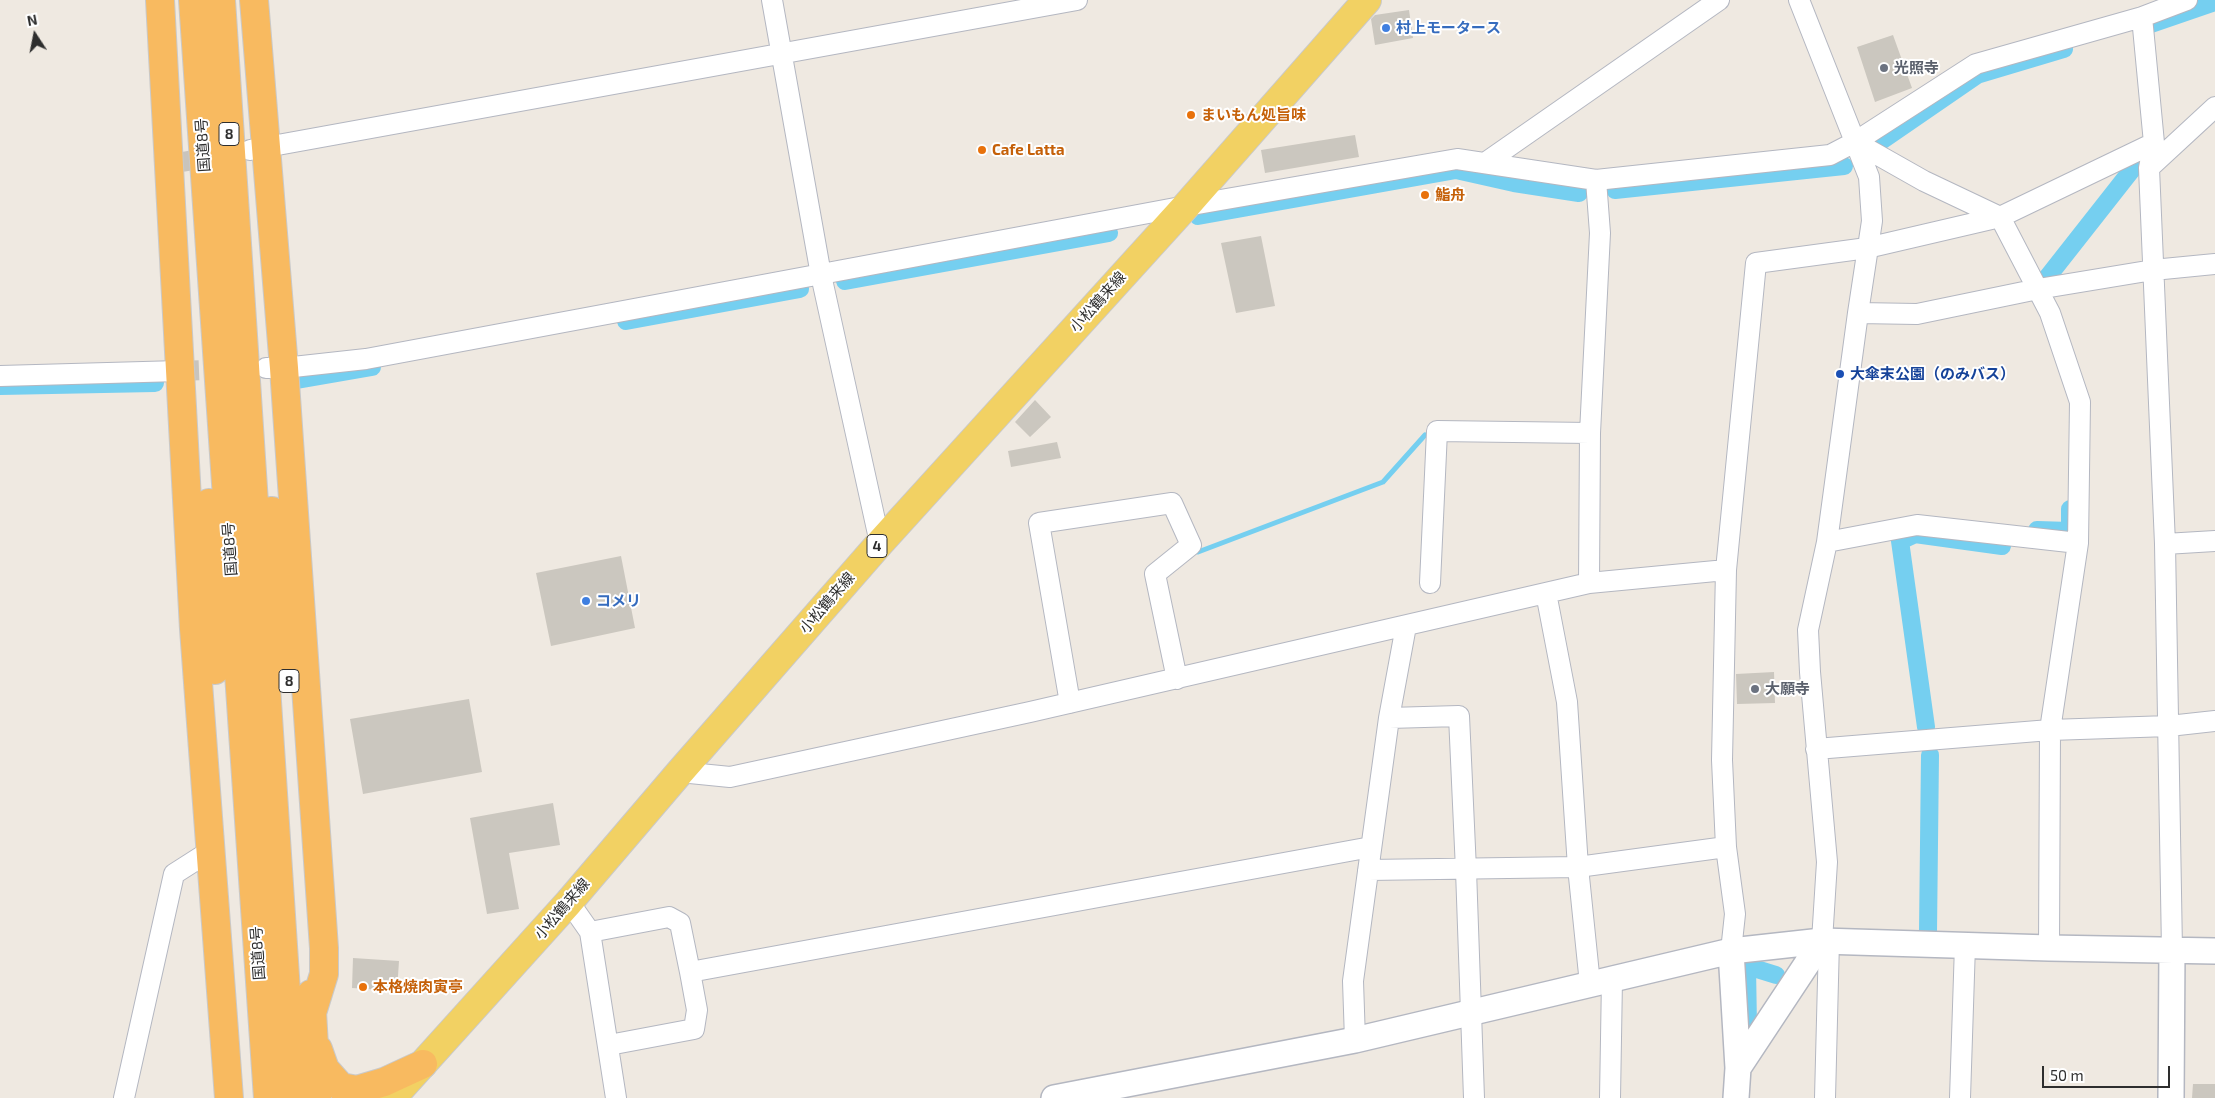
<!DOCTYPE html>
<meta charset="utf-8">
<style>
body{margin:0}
#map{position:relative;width:2215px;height:1098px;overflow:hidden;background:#efe9e1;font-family:"Exo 2",sans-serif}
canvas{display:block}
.north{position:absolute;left:10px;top:10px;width:50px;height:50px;-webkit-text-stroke:4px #fff;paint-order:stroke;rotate:349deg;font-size:14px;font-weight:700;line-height:20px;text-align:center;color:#2e2e2e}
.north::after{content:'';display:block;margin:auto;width:18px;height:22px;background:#2e2e2e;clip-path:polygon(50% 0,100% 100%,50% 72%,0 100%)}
.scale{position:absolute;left:2042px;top:1066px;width:128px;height:22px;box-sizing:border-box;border:2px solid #2e2e2e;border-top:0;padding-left:6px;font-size:15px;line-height:18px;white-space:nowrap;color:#2e2e2e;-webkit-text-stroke:4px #fff;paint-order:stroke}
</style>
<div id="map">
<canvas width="2215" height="1098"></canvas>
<div class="north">N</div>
<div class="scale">50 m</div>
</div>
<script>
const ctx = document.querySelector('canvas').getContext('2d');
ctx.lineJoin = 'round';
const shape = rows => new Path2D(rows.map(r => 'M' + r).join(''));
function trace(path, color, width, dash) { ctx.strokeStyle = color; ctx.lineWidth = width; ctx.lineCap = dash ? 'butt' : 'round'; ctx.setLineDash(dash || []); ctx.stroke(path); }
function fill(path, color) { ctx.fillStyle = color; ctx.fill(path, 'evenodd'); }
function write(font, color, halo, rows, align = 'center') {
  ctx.font = font + ' "Exo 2","Noto Sans JP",sans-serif'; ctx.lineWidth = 4; ctx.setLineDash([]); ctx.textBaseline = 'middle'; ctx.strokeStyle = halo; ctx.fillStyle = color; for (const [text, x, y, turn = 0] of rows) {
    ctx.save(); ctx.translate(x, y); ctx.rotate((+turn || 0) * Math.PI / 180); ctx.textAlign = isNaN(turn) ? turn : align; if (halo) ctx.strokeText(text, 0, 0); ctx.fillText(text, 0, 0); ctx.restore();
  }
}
trace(shape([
 [1198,552,1383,482,1425,435]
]), '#75cff0', 5);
trace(shape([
 [2151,24,2215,2],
 [1881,141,1977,75,2064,49],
 [1615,190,1844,166],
 [1198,216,1456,170,1514,183,1579,193],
 [2046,279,2138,162],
 [845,281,1109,233],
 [626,321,800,289],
 [297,380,372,367],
 [0,386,155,383],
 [2037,530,2070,531,2070,509],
 [1926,727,1900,541,1915,534,2002,546],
 [1928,932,1930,755],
 [1748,1027,1747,966,1776,975]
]), '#75cff0', 18);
fill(shape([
 [1409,10,1413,38,1375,45,1371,19,1375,15],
 [1893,35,1912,88,1875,102,1857,47],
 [1355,135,1359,157,1265,173,1261,150],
 [1261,236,1275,306,1236,313,1221,243],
 [1035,400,1051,417,1030,437,1015,422],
 [1057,442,1061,458,1011,467,1008,451],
 [621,556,635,628,551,646,536,573],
 [1774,672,1775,703,1737,704,1736,674],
 [469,699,482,772,363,794,350,719],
 [553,803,560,845,509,853,519,909,487,914,470,818],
 [353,958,399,961,397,991,352,988],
 [2193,1084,2215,1084,2215,1098,2192,1098]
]), '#cbc7bf');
trace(shape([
 [182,162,217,156],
 [179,371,232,369]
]), '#c8c4bd', 20, [20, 10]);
const minor = shape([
 [772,0,821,275,880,543],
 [1799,0,1869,177,1872,221,1858,313,1827,542,1808,630,1810,672,1827,862,1822,941],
 [2142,17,2154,143,2149,168,2165,544,2172,950],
 [1855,142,1924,181,2000,217,2050,313,2080,402,2078,543,2050,730,2049,948],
 [250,150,1077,0],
 [1485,163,1719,0],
 [2149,168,2215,107],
 [1858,313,1917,314,2038,289,2153,270,2215,264],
 [266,368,284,368,366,359,1186,206,1457,159,1596,180,1830,155,1855,142,1976,64,2142,17,2187,0],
 [0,376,179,371],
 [1827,542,1917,525,2078,543],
 [2165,544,2215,541],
 [1430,583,1437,431,1590,433],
 [1589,583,1590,433,1600,233,1596,180],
 [1546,593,1567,702,1578,867,1590,984],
 [1070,703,1039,523,1172,503,1191,545,1155,574,1177,679],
 [1389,718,1459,716,1466,870,1474,1098],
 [1816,749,2050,730,2169,726,2215,721],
 [680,772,730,777,1030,712,1589,583,1726,570],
 [1368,870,1578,867,1726,847],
 [569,902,590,932,616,1098],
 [590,932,669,917,680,923,690,972],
 [1731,951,1735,914,1726,847,1722,760,1726,570,1756,263,1867,248,2000,217,2154,143],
 [1355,1040,1353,981,1389,718,1406,626],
 [609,1045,694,1029,697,1010,690,972,1371,847],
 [124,1098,174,874,210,851],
 [1610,1098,1612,979],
 [1825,1098,1829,941],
 [1960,1098,1965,945]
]);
const tertiary = shape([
 [1731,951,1738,1068,1736,1098],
 [1738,1068,1822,941],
 [1054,1098,1355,1040,1731,951,1822,941,2049,948,2215,951],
 [2171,1098,2172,950]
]);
const primary = shape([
 [392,1098,569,902,680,772,880,543,1186,206,1367,0]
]);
const trunk = shape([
 [160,0,194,629,229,1098],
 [193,0,268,1098],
 [221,0,293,1098],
 [254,0,284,368,324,948,324,974,312,1013],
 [209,503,215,670],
 [272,511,287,662],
 [311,994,317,1098],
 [318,1049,325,1069,341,1087,357,1090,384,1082,423,1064]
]);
trace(minor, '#b4b7c1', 22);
trace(tertiary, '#b4b7c1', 28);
trace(primary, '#c9c9c9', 30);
trace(trunk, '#c9c9c9', 30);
trace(minor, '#fff', 20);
trace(tertiary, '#fff', 25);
trace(primary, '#f2d163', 28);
trace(trunk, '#f8ba60', 28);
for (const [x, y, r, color] of [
 [1386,28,5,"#3f7fe0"],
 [1884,68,5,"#6b7280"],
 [1191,115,5,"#e8710a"],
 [982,150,5,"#e8710a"],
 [1425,195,5,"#e8710a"],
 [1840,374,5,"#1a4fb4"],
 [586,601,5,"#3f7fe0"],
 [1755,689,5,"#6b7280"],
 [363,987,5,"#e8710a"]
]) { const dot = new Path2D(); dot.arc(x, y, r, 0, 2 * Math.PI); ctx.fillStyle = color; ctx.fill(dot); trace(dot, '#fff', 2); }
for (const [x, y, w] of [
 [229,134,20],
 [877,546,20],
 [289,681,20]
]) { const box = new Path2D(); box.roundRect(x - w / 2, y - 11.5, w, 23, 4); ctx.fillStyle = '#fff'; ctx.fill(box); trace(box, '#2e2e2e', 1); }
write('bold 14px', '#2e2e2e', null, [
 ["8",229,134],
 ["4",877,546],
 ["8",289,681]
]);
write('bold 15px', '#366cbe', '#fff', [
 ["村上モータース",1396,28],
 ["コメリ",596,601]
], 'left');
write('bold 15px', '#5b616d', '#fff', [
 ["光照寺",1894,68],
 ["大願寺",1765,689]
], 'left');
write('bold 15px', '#c56008', '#fff', [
 ["まいもん処旨味",1201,115],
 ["Cafe Latta",992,150],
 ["鮨舟",1435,195],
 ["本格焼肉寅亭",373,987]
], 'left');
write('15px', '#2e2e2e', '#fff', [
 ["国道8号",203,145,-94],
 ["小松鶴来線",1098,302,-48],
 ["国道8号",230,549,-94],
 ["小松鶴来線",827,603,-49],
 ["小松鶴来線",562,909,-49],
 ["国道8号",258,953,-94]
]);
write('bold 15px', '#164399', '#fff', [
 ["大傘末公園（のみバス）",1850,374]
], 'left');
</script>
